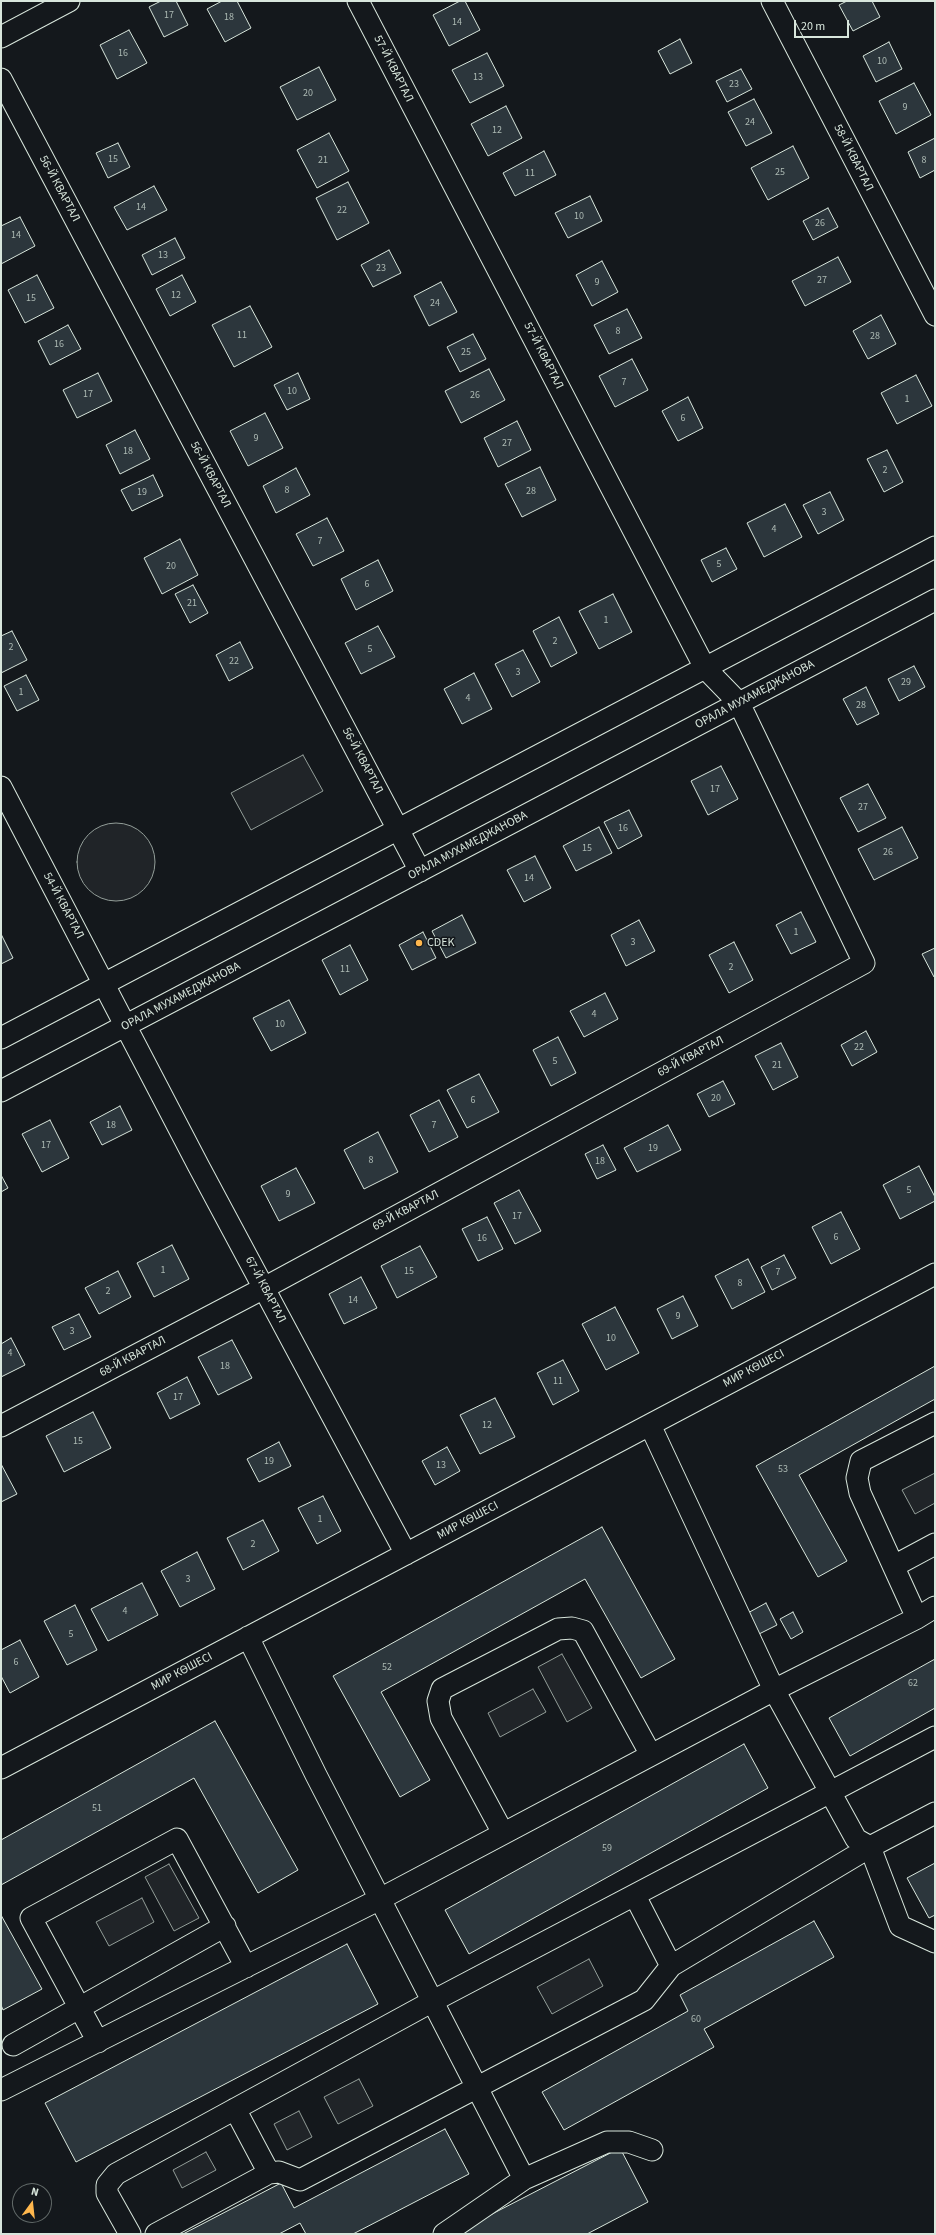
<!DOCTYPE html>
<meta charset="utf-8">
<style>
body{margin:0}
#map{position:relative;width:936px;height:2235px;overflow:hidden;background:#14181c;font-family:"Source Sans 3",sans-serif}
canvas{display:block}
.frame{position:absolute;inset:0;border:2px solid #d8e6dc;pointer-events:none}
.north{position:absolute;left:12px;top:2183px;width:40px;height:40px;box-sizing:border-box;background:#14181c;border:1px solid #626a69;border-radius:50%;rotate:15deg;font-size:11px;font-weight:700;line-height:16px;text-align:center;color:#d8e6dc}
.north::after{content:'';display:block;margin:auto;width:14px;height:18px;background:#ffb74d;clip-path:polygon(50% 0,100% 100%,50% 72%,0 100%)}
.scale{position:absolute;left:794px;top:20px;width:55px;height:18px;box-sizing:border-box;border:2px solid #d8e6dc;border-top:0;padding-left:5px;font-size:12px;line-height:14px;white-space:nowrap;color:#d8e6dc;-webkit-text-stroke:3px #14181c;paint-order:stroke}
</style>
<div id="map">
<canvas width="936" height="2235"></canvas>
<div class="frame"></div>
<div class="north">N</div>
<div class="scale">20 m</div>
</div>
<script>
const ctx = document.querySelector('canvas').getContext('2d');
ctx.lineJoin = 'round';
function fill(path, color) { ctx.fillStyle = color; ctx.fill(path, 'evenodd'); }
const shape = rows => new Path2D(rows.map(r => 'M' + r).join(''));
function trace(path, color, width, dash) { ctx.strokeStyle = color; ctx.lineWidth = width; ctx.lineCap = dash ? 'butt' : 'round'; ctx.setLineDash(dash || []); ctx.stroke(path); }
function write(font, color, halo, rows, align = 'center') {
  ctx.font = font + ' "Source Sans 3",sans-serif'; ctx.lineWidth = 3; ctx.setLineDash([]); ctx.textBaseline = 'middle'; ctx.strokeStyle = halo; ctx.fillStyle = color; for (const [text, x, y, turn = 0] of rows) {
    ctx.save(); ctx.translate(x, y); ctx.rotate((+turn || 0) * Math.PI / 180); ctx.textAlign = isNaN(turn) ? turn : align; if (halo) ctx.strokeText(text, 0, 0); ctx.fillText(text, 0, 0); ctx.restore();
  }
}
const green = shape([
 [303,755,323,791,251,830,231,793,303,755],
 '77 862a39 39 0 1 1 78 0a39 39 0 1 1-78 0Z',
 [935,1473,935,1503,915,1514,902,1490,935,1473],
 [562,1654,592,1708,567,1722,538,1667,562,1654],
 [533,1689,546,1712,500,1737,488,1713,533,1689],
 [169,1864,199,1918,174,1931,145,1877,169,1864],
 [142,1898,154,1922,109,1946,96,1922,142,1898],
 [589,1959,603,1986,552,2014,537,1987,589,1959],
 [359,2079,373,2106,338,2124,324,2097,359,2079],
 [299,2111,312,2137,287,2150,274,2124,299,2111],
 [206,2152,216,2170,182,2188,173,2170,206,2152]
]);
fill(green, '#202428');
trace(green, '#939e99', 1);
const building = shape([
 [161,1,176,1,188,25,164,37,149,7,161,1],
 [222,1,237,1,251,28,225,42,207,9,222,1],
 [460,1,465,1,480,30,449,46,433,15,460,1],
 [847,1,872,1,880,17,853,31,839,5,847,1],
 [129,30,147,63,117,79,100,45,129,30],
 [680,39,692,63,670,74,658,51,680,39],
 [889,42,902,69,876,82,863,56,889,42],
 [487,53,504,86,470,103,452,70,487,53],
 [319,67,336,100,297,120,280,87,319,67],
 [741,69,752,89,727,102,716,81,741,69],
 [914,83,931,115,896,134,879,101,914,83],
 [754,99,772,133,746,146,728,112,754,99],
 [506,106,522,138,488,156,471,124,506,106],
 [329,133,349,171,317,188,297,150,329,133],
 [935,138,935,170,920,178,908,152,935,138],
 [118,143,130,167,108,178,96,153,118,143],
 [793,146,809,178,768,200,751,168,793,146],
 [544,151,556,175,515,196,503,173,544,151],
 [348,182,369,223,337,240,316,198,348,182],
 [154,186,167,210,127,230,114,207,154,186],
 [590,196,602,221,568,238,555,213,590,196],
 [828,208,838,227,813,240,803,221,828,208],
 [20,217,35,246,1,264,1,226,20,217],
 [175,238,185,258,152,275,142,255,175,238],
 [389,250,401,273,373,287,361,265,389,250],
 [838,257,851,282,805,306,792,281,838,257],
 [602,261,618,292,592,306,576,275,602,261],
 [37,275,54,308,25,323,8,290,37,275],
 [182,275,196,302,170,316,156,289,182,275],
 [441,282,457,312,429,326,414,296,441,282],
 [250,306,272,347,234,367,212,325,250,306],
 [627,309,642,338,609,354,594,325,627,309],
 [881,315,896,344,868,359,853,331,881,315],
 [68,325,81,349,50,365,38,341,68,325],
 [473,334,486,359,460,372,447,347,473,334],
 [632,359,648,390,615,407,599,376,632,359],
 [489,369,505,400,461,423,445,391,489,369],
 [98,373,112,401,77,418,63,390,98,373],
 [298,373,310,399,287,410,274,385,298,373],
 [916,375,932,406,897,424,881,393,916,375],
 [688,397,703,428,678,441,662,411,688,397],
 [265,413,283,448,248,466,230,431,265,413],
 [517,421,531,450,498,467,484,438,517,421],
 [135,430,150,459,120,474,106,445,135,430],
 [887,450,903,482,884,492,867,459,887,450],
 [540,467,556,500,522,517,505,484,540,467],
 [296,468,310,495,276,513,263,486,296,468],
 [153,475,163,496,132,511,121,490,153,475],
 [830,492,844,520,818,534,803,505,830,492],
 [785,504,802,537,764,557,747,523,785,504],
 [327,518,344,551,313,566,296,534,327,518],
 [180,539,198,575,162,594,144,558,180,539],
 [726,548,737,569,712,582,701,560,726,548],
 [378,560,393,591,356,610,341,579,378,560],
 [193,585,208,613,190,623,175,594,193,585],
 [613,594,632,632,599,649,579,611,613,594],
 [559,617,577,653,551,667,533,631,559,617],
 [378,626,395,657,361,674,345,643,378,626],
 [12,631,27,660,1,673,1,636,12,631],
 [240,642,253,668,229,681,216,655,240,642],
 [523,650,540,682,512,697,495,664,523,650],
 [914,666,925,687,899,701,888,679,914,666],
 [474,673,492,709,462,724,444,689,474,673],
 [26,675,39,700,17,711,4,686,26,675],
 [866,687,879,714,857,725,843,699,866,687],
 [721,766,738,799,708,815,691,781,721,766],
 [868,784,886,818,858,832,840,798,868,784],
 [629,810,642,836,618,849,604,822,629,810],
 [599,827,612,853,576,871,563,846,599,827],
 [902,827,918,858,874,880,858,849,902,827],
 [535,856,551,888,524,902,507,870,535,856],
 [801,912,816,942,791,954,776,925,801,912],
 [462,915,476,943,446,958,432,931,462,915],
 [639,920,655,951,626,966,611,935,639,920],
 [423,932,436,958,412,970,399,945,423,932],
 [1,934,13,958,1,964,1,934],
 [734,942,753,980,729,993,709,955,734,942],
 [350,945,368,980,340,995,322,960,350,945],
 [935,948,935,977,934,977,922,954,935,948],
 [605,993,618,1019,584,1037,570,1011,605,993],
 [289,1000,306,1033,271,1051,253,1018,289,1000],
 [866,1031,877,1052,852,1066,841,1045,866,1031],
 [558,1037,576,1073,551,1086,533,1050,558,1037],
 [781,1043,798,1077,773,1090,755,1056,781,1043],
 [479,1074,499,1112,467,1128,447,1090,479,1074],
 [723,1081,735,1104,709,1117,697,1094,723,1081],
 [439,1100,458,1137,429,1152,410,1115,439,1100],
 [120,1106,132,1130,102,1145,90,1122,120,1106],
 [50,1120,69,1158,42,1172,22,1134,50,1120],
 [668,1125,681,1150,637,1172,624,1148,668,1125],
 [378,1132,398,1172,364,1189,344,1150,378,1132],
 [603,1145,616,1170,597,1179,585,1154,603,1145],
 [919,1166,935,1197,935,1201,900,1219,883,1185,919,1166],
 [296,1168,315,1203,279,1221,261,1186,296,1168],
 [1,1175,8,1188,1,1192,1,1175],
 [519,1190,541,1231,515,1244,494,1203,519,1190],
 [841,1212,860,1249,831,1264,812,1227,841,1212],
 [487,1217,503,1249,478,1261,462,1229,487,1217],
 [172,1245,189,1279,154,1297,137,1263,172,1245],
 [420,1246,437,1277,397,1298,381,1266,420,1246],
 [784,1255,796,1278,772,1290,761,1267,784,1255],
 [748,1259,765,1292,732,1309,715,1276,748,1259],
 [118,1271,131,1297,99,1314,85,1288,118,1271],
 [361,1277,377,1308,344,1324,329,1294,361,1277],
 [683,1296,698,1326,672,1339,657,1309,683,1296],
 [615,1307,639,1353,606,1370,582,1324,615,1307],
 [79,1314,91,1337,64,1350,52,1327,79,1314],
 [11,1338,25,1365,1,1377,1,1344,11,1338],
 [232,1340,252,1378,218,1395,198,1357,232,1340],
 [563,1360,579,1391,553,1405,537,1373,563,1360],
 [935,1366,935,1399,799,1475,847,1561,818,1577,756,1466,935,1366],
 [187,1377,200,1404,170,1419,157,1393,187,1377],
 [495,1398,515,1437,480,1454,460,1415,495,1398],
 [93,1412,111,1448,64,1472,46,1436,93,1412],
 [279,1442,291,1466,259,1482,247,1459,279,1442],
 [447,1447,460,1471,435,1485,422,1461,447,1447],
 [1,1464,17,1494,1,1502,1,1464],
 [323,1496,341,1531,317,1544,298,1508,323,1496],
 [263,1520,279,1551,243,1570,227,1538,263,1520],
 [602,1527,675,1659,641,1678,585,1579,381,1692,430,1780,400,1797,333,1676,602,1527],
 [197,1552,215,1589,180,1607,161,1571,197,1552],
 [142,1583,158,1615,108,1641,91,1609,142,1583],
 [766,1603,777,1625,757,1635,746,1614,766,1603],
 [75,1605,97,1650,67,1665,44,1621,75,1605],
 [793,1612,803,1632,791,1639,780,1619,793,1612],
 [20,1640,39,1677,10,1693,1,1676,1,1650,20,1640],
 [935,1659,935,1708,850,1756,829,1718,935,1659],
 [215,1721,298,1870,258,1893,194,1778,1,1885,1,1840,215,1721],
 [744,1744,768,1788,469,1954,445,1910,744,1744],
 [935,1863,935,1915,929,1918,907,1878,935,1863],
 [1,1915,42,1989,3,2010,1,2005,1,1915],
 [814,1921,834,1957,704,2029,714,2047,564,2130,542,2092,688,2011,680,1995,814,1921],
 [347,1944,378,2004,76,2162,45,2103,347,1944],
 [445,2129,469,2174,353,2234,306,2234,300,2223,279,2234,183,2234,281,2183,294,2208,445,2129],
 [620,2148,648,2202,587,2234,463,2234,461,2230,620,2148]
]);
fill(building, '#2c363c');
trace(building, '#d8e6dc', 1);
const minor = shape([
 [772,1,935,315],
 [1,37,69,1],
 [1,79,420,871],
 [1,787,198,1165,406,1554],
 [1,1038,935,547],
 [1,1091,935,600],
 [650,1425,774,1690,856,1839,870,1847,935,1813],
 [1,1426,264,1288,864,963,739,703,705,668,358,1],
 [894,1566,935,1544],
 [917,1618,860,1493,857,1478,861,1461,935,1423],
 [248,1637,316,1775,524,2179,444,2234],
 [1,1768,935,1274],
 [503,1833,441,1718,438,1701,442,1689,558,1629,572,1628,583,1631,651,1755],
 [635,1896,671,1966],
 [98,2042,31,1918,177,1839,246,1967],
 [13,2045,225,1926],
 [1,2090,380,1899,774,1690,917,1618,935,1607],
 [235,2109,269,2173],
 [524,2179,607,2142,629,2142,652,2150],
 [130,2234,107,2193,107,2185,116,2174,433,2001,935,1737],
 [156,2234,269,2173,279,2172,300,2180,644,2000,671,1966,870,1847,900,1926,935,1942]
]);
trace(minor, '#d8e6dc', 23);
trace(minor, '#14181c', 21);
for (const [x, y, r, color] of [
 [419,943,4,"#ffb74d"]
]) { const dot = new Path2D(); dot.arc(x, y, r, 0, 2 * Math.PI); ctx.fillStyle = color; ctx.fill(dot); trace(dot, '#14181c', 1.5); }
write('10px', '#adbab4', null, [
 ["17",169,16],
 ["18",229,18],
 ["14",457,23],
 ["16",123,54],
 ["10",882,62],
 ["13",478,78],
 ["23",734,85],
 ["20",308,94],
 ["9",905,108],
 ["24",750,123],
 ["12",497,131],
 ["15",113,160],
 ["21",323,161],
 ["8",924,161],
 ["25",780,173],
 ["11",530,174],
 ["14",141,208],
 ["22",342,211],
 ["10",579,217],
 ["26",820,224],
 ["14",16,236],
 ["13",163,256],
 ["23",381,269],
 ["27",822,281],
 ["9",597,283],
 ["12",176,296],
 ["15",31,299],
 ["24",435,304],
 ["8",618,332],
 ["11",242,336],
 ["28",875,337],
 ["16",59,345],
 ["25",466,353],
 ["7",624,383],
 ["10",292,392],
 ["17",88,395],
 ["26",475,396],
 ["1",907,400],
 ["6",683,419],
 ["9",256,439],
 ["27",507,444],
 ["18",128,452],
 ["2",885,471],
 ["8",287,491],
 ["28",531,492],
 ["19",142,493],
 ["3",824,513],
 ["4",774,530],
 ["7",320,542],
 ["5",719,565],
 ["20",171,567],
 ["6",367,585],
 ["21",192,604],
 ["1",606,621],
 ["2",555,642],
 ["2",11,648],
 ["5",370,650],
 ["22",234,662],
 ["3",518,673],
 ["29",906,683],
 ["1",21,693],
 ["4",468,699],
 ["28",861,706],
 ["17",715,790],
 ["27",863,808],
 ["16",623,829],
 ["15",587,849],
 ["26",888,853],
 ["14",529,879],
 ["1",796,933],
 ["3",633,943],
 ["2",731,968],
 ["11",345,970],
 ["4",594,1015],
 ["10",280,1025],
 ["22",859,1048],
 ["5",555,1062],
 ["21",777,1066],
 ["20",716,1099],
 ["6",473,1101],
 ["18",111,1126],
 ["7",434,1126],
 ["17",46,1146],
 ["19",653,1149],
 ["8",371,1161],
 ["18",600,1162],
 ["5",909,1191],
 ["9",288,1195],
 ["17",517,1217],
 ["6",836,1238],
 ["16",482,1239],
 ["1",163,1271],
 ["15",409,1272],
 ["7",778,1273],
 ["8",740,1284],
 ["2",108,1292],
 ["14",353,1301],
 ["9",678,1317],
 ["3",72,1332],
 ["10",611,1339],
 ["4",10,1354],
 ["18",225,1367],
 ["11",558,1382],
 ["17",178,1398],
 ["12",487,1426],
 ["15",78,1442],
 ["19",269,1462],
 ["13",441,1466],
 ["53",783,1470],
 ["1",320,1520],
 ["2",253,1545],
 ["3",188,1580],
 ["4",125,1612],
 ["5",71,1635],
 ["6",16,1663],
 ["52",387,1668],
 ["62",913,1684],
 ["51",97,1809],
 ["59",607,1849],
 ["60",696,2020]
]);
write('12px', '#d8e6dc', '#14181c', [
 ["57-Й КВАРТАЛ",393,69,63],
 ["58-Й КВАРТАЛ",853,158,63],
 ["56-Й КВАРТАЛ",59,189,62],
 ["57-Й КВАРТАЛ",543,356,63],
 ["56-Й КВАРТАЛ",210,475,62],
 ["ОРАЛА МУХАМЕДЖАНОВА",755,695,-28],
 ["56-Й КВАРТАЛ",362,761,62],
 ["ОРАЛА МУХАМЕДЖАНОВА",468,846,-28],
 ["54-Й КВАРТАЛ",63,906,62],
 ["ОРАЛА МУХАМЕДЖАНОВА",181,997,-28],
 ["69-Й КВАРТАЛ",691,1057,-28],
 ["69-Й КВАРТАЛ",406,1211,-28],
 ["67-Й КВАРТАЛ",265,1290,62],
 ["68-Й КВАРТАЛ",133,1357,-28],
 ["МИР КӨШЕСІ",754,1369,-28],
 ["МИР КӨШЕСІ",468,1521,-28],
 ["МИР КӨШЕСІ",182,1672,-28]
]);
write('12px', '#d8e6dc', '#14181c', [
 ["CDEK",427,943]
], 'left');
</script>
